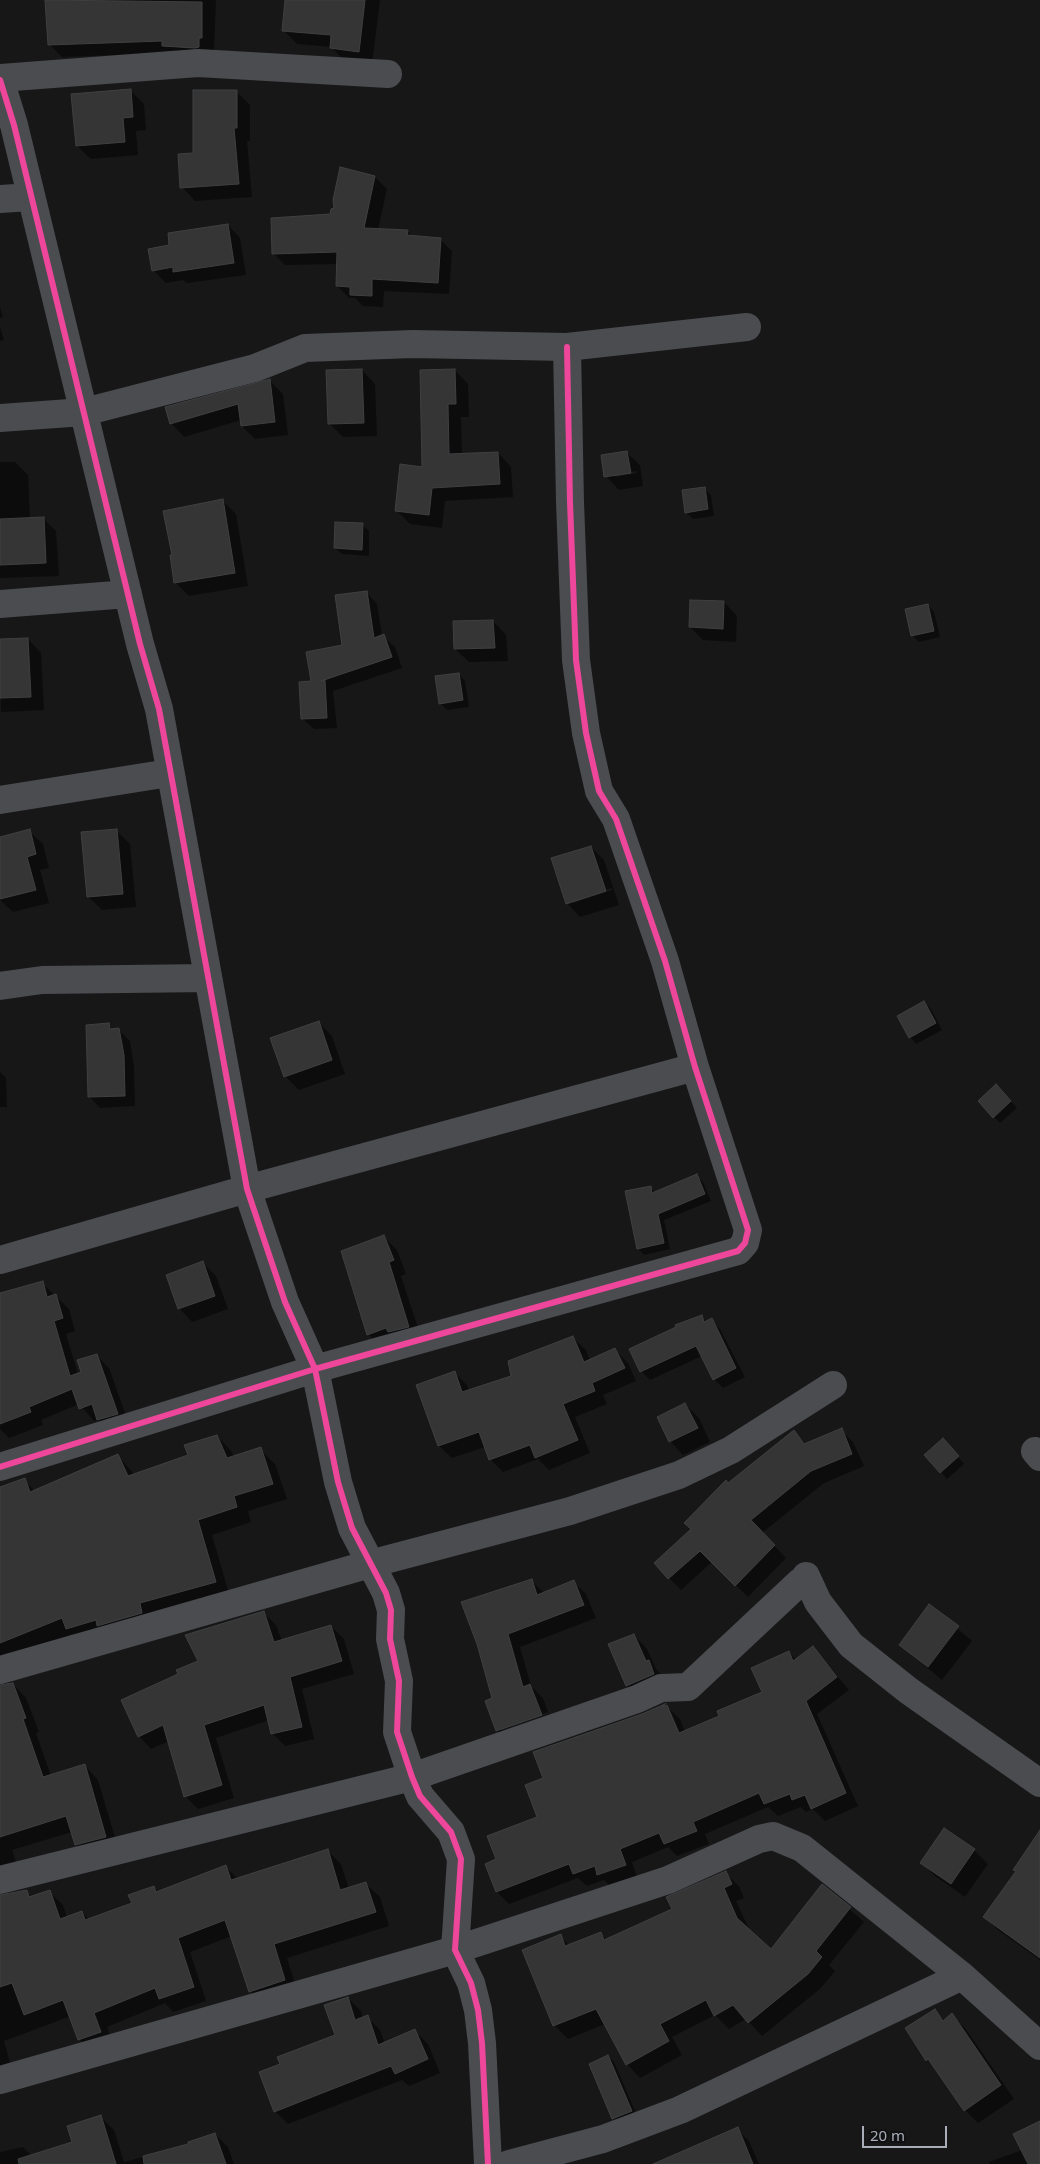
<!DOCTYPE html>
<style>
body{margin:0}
#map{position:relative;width:1040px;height:2164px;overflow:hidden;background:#171717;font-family:"Noto Sans",sans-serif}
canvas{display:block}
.scale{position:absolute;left:862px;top:2126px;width:85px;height:22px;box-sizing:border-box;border:2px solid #a8adb8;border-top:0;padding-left:6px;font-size:15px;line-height:18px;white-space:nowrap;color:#a8adb8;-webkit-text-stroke:4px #111113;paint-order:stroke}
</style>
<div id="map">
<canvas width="1040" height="2164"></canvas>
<div class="scale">20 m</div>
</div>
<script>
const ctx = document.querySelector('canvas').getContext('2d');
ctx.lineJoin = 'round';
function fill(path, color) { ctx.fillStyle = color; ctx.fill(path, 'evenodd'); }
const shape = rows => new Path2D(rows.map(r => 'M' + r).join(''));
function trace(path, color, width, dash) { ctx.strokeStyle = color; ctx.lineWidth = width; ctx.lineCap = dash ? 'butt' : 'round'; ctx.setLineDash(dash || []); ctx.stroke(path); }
fill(shape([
 [47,0,216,0,214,51,62,57,49,44],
 [286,0,380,0,372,64,345,61,331,47,297,44,284,31],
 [130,90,144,104,146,130,136,131,138,155,91,159,77,146],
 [236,91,250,105,250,141,247,141,252,197,195,201,182,187,194,154],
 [341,169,375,177,387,189,378,230,407,231,413,237,440,239,452,251,449,294,384,291,383,307,363,306,355,298,349,298,337,286,338,264,285,265,273,253,331,215,335,209],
 [228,225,240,238,246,275,187,283,183,280,166,283,153,270,171,246],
 [0,307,3,317,0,318],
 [0,327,4,340,0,341],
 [362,370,375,384,377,436,343,437,329,423],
 [455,370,468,384,469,417,461,417,462,455,498,453,511,467,513,497,445,501,442,528,410,524,397,511,423,468],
 [269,380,283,394,288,435,255,439,242,426,241,420,184,437,171,423],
 [626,452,640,465,643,486,619,490,606,476],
 [637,471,637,473,615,477,615,474],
 [0,462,15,462,28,475,30,519,43,518,56,531,59,576,0,578],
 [704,489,711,495,714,516,693,519,686,512],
 [222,500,236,514,248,586,189,596,176,583,174,556],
 [363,525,369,531,369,556,342,554,335,548],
 [366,592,377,604,382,636,395,647,402,668,333,691,337,728,314,729,302,718,313,683,344,646],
 [724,602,737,616,736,642,703,640,690,627],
 [928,605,934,612,940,637,919,642,912,635],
 [493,621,506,635,508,661,469,662,455,649],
 [28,639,41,653,44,710,1,712,0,641],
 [459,674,465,681,469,707,447,710,440,703],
 [116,830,130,844,136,907,102,910,88,896],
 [29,831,43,844,49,868,40,870,49,903,13,912,0,900,0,838],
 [591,847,604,860,619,905,580,917,567,903],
 [612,888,612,890,573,903,573,900],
 [924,1003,931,1009,942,1030,916,1044,910,1037],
 [319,1023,332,1036,345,1074,299,1090,285,1076],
 [109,1025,114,1030,119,1030,130,1041,134,1067,135,1106,100,1108,89,1096],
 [0,1072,6,1078,7,1107,0,1107],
 [996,1086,1017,1108,1000,1123,994,1117],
 [696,1176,703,1182,711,1201,664,1220,670,1249,644,1255,638,1248,651,1188,656,1193],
 [383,1236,397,1250,406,1274,401,1276,422,1340,382,1348,368,1334],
 [203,1263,216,1276,228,1309,192,1322,179,1308],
 [42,1283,69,1309,75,1331,66,1334,78,1374,83,1373,96,1355,109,1368,130,1427,112,1433,98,1420,94,1421,79,1404,41,1420,43,1425,9,1438,0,1429,0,1330],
 [701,1316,707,1322,711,1320,720,1329,745,1377,723,1388,714,1379,702,1356,650,1380,641,1371],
 [573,1338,586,1350,590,1361,615,1350,628,1363,636,1381,603,1395,607,1404,575,1417,590,1453,549,1470,538,1459,503,1472,490,1459,485,1447,452,1458,439,1446,417,1386,455,1373,467,1385,469,1391,513,1377],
 [685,1404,699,1418,710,1442,683,1455,670,1441],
 [841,1430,853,1442,864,1466,824,1483,762,1533,786,1558,748,1597,712,1562,681,1590,669,1578,693,1530,794,1432,806,1445],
 [217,1436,231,1451,234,1457,260,1449,275,1464,287,1499,248,1511,251,1522,212,1535,230,1597,81,1643,72,1634,24,1654,0,1673,0,1489,24,1480,35,1491,118,1456,135,1475,189,1456],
 [949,1446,964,1464,947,1479,941,1472],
 [531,1580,545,1594,573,1582,586,1594,596,1618,520,1647,531,1686,543,1698,554,1728,510,1744,497,1731,486,1702,494,1699,478,1644],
 [548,1712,548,1715,502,1731,502,1728],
 [930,1605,972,1641,942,1680,900,1645],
 [263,1612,276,1625,282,1641,331,1626,344,1639,354,1674,302,1689,314,1739,285,1746,272,1733,269,1720,216,1738,234,1798,198,1809,185,1796,169,1741,151,1749,139,1736,179,1675,200,1662,187,1636],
 [634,1635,647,1649,656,1669,662,1675,640,1699,627,1686],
 [813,1647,849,1690,817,1714,858,1806,825,1821,813,1809,806,1812,801,1807,778,1816,768,1807,705,1834,709,1844,677,1856,668,1847,632,1862,637,1878,611,1887,604,1880,587,1886,578,1878,509,1904,497,1892,498,1860,539,1817,544,1779,643,1715,665,1705,680,1719,685,1732,720,1717,764,1693,789,1652,796,1660],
 [13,1684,26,1698,39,1732,36,1733,51,1776,85,1766,98,1780,119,1851,89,1858,76,1845,72,1832,12,1850,21,1876,0,1887,0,1687],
 [1040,1835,1040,1960,998,1930,985,1917],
 [327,1850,341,1864,349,1889,366,1884,380,1897,389,1926,287,1958,298,1993,264,2005,250,1991,232,1936,190,1952,206,2001,173,2012,165,2003,107,2027,114,2045,93,2053,80,2040,71,2016,4,2041,13,2073,0,2076,0,1895,26,1891,32,1898,49,1892,63,1905,67,1917,82,1912,89,1920,133,1904,154,1887,159,1892,226,1867,238,1879],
 [974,1850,988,1864,965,1897,935,1876,922,1863],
 [725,1873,739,1886,744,1898,736,1901,750,1931,771,1951,823,1886,864,1922,829,1965,835,1971,821,1988,762,2036,746,2019,729,2029,715,2015,672,2037,682,2055,640,2078,627,2064,605,2024,568,2039,554,2025,560,1936,570,1946,600,1933,607,1940,673,1910],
 [348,1998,361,2011,363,2018,367,2017,380,2030,385,2044,415,2031,428,2044,440,2073,409,2086,402,2080,288,2124,275,2111,282,2064,337,2036],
 [935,2011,945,2021,952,2015,965,2028,1014,2099,978,2123,965,2110,939,2072,927,2060],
 [608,2056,614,2062,638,2118,620,2125,613,2118],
 [101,2117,114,2130,124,2162,190,2145,215,2134,228,2147,234,2164,0,2164,0,2152,23,2147,32,2156,73,2143],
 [1040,2122,1040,2164,990,2164,989,2162,1022,2150],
 [737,2129,749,2141,759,2164,669,2164]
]), '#0007');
const building = shape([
 [45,0,202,2,202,38,199,38,199,47,195,48,162,46,162,41,48,45,45,0],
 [285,0,365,0,359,52,330,48,331,35,282,31,285,0],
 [131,89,133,117,123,118,125,142,76,146,71,94,131,89],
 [193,90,237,90,237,128,234,128,239,184,180,188,178,154,193,153,193,90],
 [340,167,375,176,364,228,408,230,407,235,441,238,438,283,372,279,372,296,350,295,350,287,336,286,337,252,272,254,271,218,330,214,331,209,334,208,333,200,340,167],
 [228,224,234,263,173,272,173,267,152,271,148,249,169,245,168,233,228,224],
 [362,369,364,423,328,424,326,370,362,369],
 [455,369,456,404,448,404,449,454,498,452,500,484,432,488,429,515,395,511,400,464,422,467,420,370,455,369],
 [270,379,275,422,241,426,238,404,170,424,165,407,270,379],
 [627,451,631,473,604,477,601,455,627,451],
 [705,487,708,509,685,513,682,490,705,487],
 [223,499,235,573,174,583,170,555,172,555,163,511,223,499],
 [44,517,46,563,0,565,0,519,44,517],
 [335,522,363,523,362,550,334,548,335,522],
 [367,591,374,638,384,634,392,657,321,681,325,680,327,718,301,719,299,682,311,681,306,652,342,645,335,595,367,591],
 [690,600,724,601,723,629,689,627,690,600],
 [928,604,934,631,911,636,905,609,928,604],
 [493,620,495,648,454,649,453,621,493,620],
 [28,638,31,697,0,698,0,639,28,638],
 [459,673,463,700,439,704,435,676,459,673],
 [30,829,36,854,27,857,36,890,0,899,0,837,30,829],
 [117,829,123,894,87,897,81,832,117,829],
 [591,846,606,891,566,904,551,858,591,846],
 [924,1001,936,1023,909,1038,897,1016,924,1001],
 [319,1021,332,1060,284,1077,270,1038,319,1021],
 [109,1023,110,1029,119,1028,124,1055,125,1096,88,1097,86,1025,109,1023],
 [996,1084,1011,1101,993,1118,978,1101,996,1084],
 [697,1174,705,1194,658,1214,664,1243,637,1249,625,1191,651,1186,652,1193,697,1174],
 [384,1235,394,1260,389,1262,409,1327,388,1332,386,1328,367,1335,341,1251,384,1235],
 [203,1261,215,1296,178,1309,166,1275,203,1261],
 [43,1281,47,1297,56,1294,63,1318,54,1321,70,1376,81,1372,77,1360,97,1354,118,1414,97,1420,92,1404,79,1409,72,1389,29,1407,31,1412,0,1424,0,1293,43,1281],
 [702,1315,704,1322,712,1318,736,1368,713,1380,696,1346,640,1372,629,1349,676,1327,675,1325,702,1315],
 [573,1336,584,1362,615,1348,625,1368,592,1383,595,1391,563,1404,578,1440,535,1458,530,1445,489,1460,479,1432,438,1446,416,1385,455,1371,462,1392,511,1376,508,1361,573,1336],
 [685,1403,698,1428,669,1442,657,1417,685,1403],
 [842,1428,852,1454,811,1471,751,1520,775,1545,735,1586,700,1551,668,1579,654,1563,691,1529,684,1523,726,1480,728,1483,794,1430,804,1444,842,1428],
 [217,1435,227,1458,261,1447,273,1484,234,1496,237,1507,198,1520,216,1582,140,1603,142,1613,97,1626,96,1620,66,1629,62,1618,0,1643,0,1487,25,1478,30,1492,118,1454,128,1476,188,1455,184,1445,217,1435],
 [943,1438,959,1456,940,1473,924,1455,943,1438],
 [532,1579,537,1595,574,1580,584,1605,508,1634,523,1687,530,1684,542,1715,496,1731,485,1701,492,1698,477,1644,461,1602,532,1579],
 [929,1604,959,1626,928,1667,899,1645,929,1604],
 [264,1611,274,1642,331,1625,342,1661,290,1677,302,1727,271,1734,264,1705,204,1725,222,1785,184,1797,163,1725,138,1737,121,1700,178,1674,176,1670,198,1661,185,1635,264,1611],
 [634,1634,646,1661,649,1660,654,1674,626,1686,608,1644,634,1634],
 [813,1646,837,1677,806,1701,846,1793,811,1809,805,1795,792,1800,790,1794,764,1804,759,1793,693,1822,697,1831,664,1844,659,1833,620,1849,626,1865,597,1875,595,1866,573,1874,569,1864,496,1892,485,1864,496,1859,487,1836,537,1817,525,1785,543,1778,533,1752,642,1714,665,1704,666,1703,663,1707,667,1705,679,1733,719,1716,717,1711,762,1692,751,1668,789,1651,793,1661,813,1646],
 [13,1683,26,1718,23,1719,43,1777,85,1764,106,1837,75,1845,66,1816,0,1837,0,1685,13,1683],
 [944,1828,975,1849,951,1884,920,1863,944,1828],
 [1040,1830,1040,1958,983,1917,1016,1871,1013,1870,1040,1830],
 [328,1849,340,1890,366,1882,376,1912,274,1944,285,1980,249,1992,225,1920,178,1938,194,1987,159,1999,155,1988,94,2013,101,2032,78,2040,63,2000,24,2015,12,1983,0,1987,0,1895,27,1890,29,1897,50,1890,60,1919,82,1911,85,1920,132,1903,128,1895,154,1886,156,1892,226,1865,231,1880,328,1849],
 [726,1871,732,1884,724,1888,737,1918,771,1949,822,1884,851,1907,816,1951,822,1957,808,1974,748,2023,733,2005,714,2016,706,2000,660,2024,669,2041,626,2065,596,2009,553,2026,522,1950,561,1934,565,1946,601,1932,604,1940,672,1909,666,1897,726,1871],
 [348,1997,355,2020,368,2015,378,2045,415,2029,428,2059,395,2074,391,2066,274,2112,259,2072,280,2064,277,2057,335,2035,324,2005,348,1997],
 [935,2009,943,2021,952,2013,1001,2085,964,2111,928,2059,926,2061,905,2028,935,2009],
 [608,2055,632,2111,612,2119,589,2064,608,2055],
 [101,2115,116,2164,19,2164,18,2159,72,2142,67,2126,101,2115],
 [1040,2121,1040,2164,1028,2164,1013,2134,1040,2121],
 [738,2127,753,2164,653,2164,738,2127],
 [215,2133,226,2164,144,2164,143,2156,188,2144,188,2142,215,2133]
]);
fill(building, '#353536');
trace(building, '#3f4043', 1);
trace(shape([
 [0,78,198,63,388,74],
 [0,80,14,125,140,644,159,709,247,1189,285,1302,315,1369,338,1482,352,1528,386,1593,391,1610,390,1639,399,1681,397,1732,412,1777,420,1796,451,1832,461,1859,455,1950,471,1983,478,2010,482,2043,488,2164],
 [0,199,31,197],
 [0,418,84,412,255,368,305,348,413,344,567,347,747,327],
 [0,604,128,594],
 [0,800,169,773],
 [0,986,42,980,208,978],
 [0,1260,247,1189,695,1067],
 [1035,1451,1040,1457],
 [0,1467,315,1369,738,1251,745,1243,748,1230,695,1067,665,961,616,819,599,791,586,733,576,660,570,502,567,347],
 [0,1670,370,1564,570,1511,679,1475,731,1450,833,1385],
 [0,1880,412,1777,637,1699,661,1688,688,1687,800,1582,806,1579,806,1576,818,1602,851,1645,909,1691,1040,1783],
 [0,2080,455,1950,668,1880,759,1839,773,1836,802,1848,962,1976,1040,2046],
 [509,2164,603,2139,680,2110,962,1976]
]), '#4b4c50', 28);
trace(shape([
 [0,80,14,125,140,644,159,709,247,1189,285,1302,315,1369,338,1482,352,1528,386,1593,391,1610,390,1639,399,1681,397,1732,412,1777,420,1796,451,1832,461,1859,455,1950,471,1983,478,2010,482,2043,488,2164],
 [0,1467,315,1369,738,1251,745,1243,748,1230,695,1067,665,961,616,819,599,791,586,733,576,660,570,502,567,347]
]), '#ed469a', 6);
</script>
